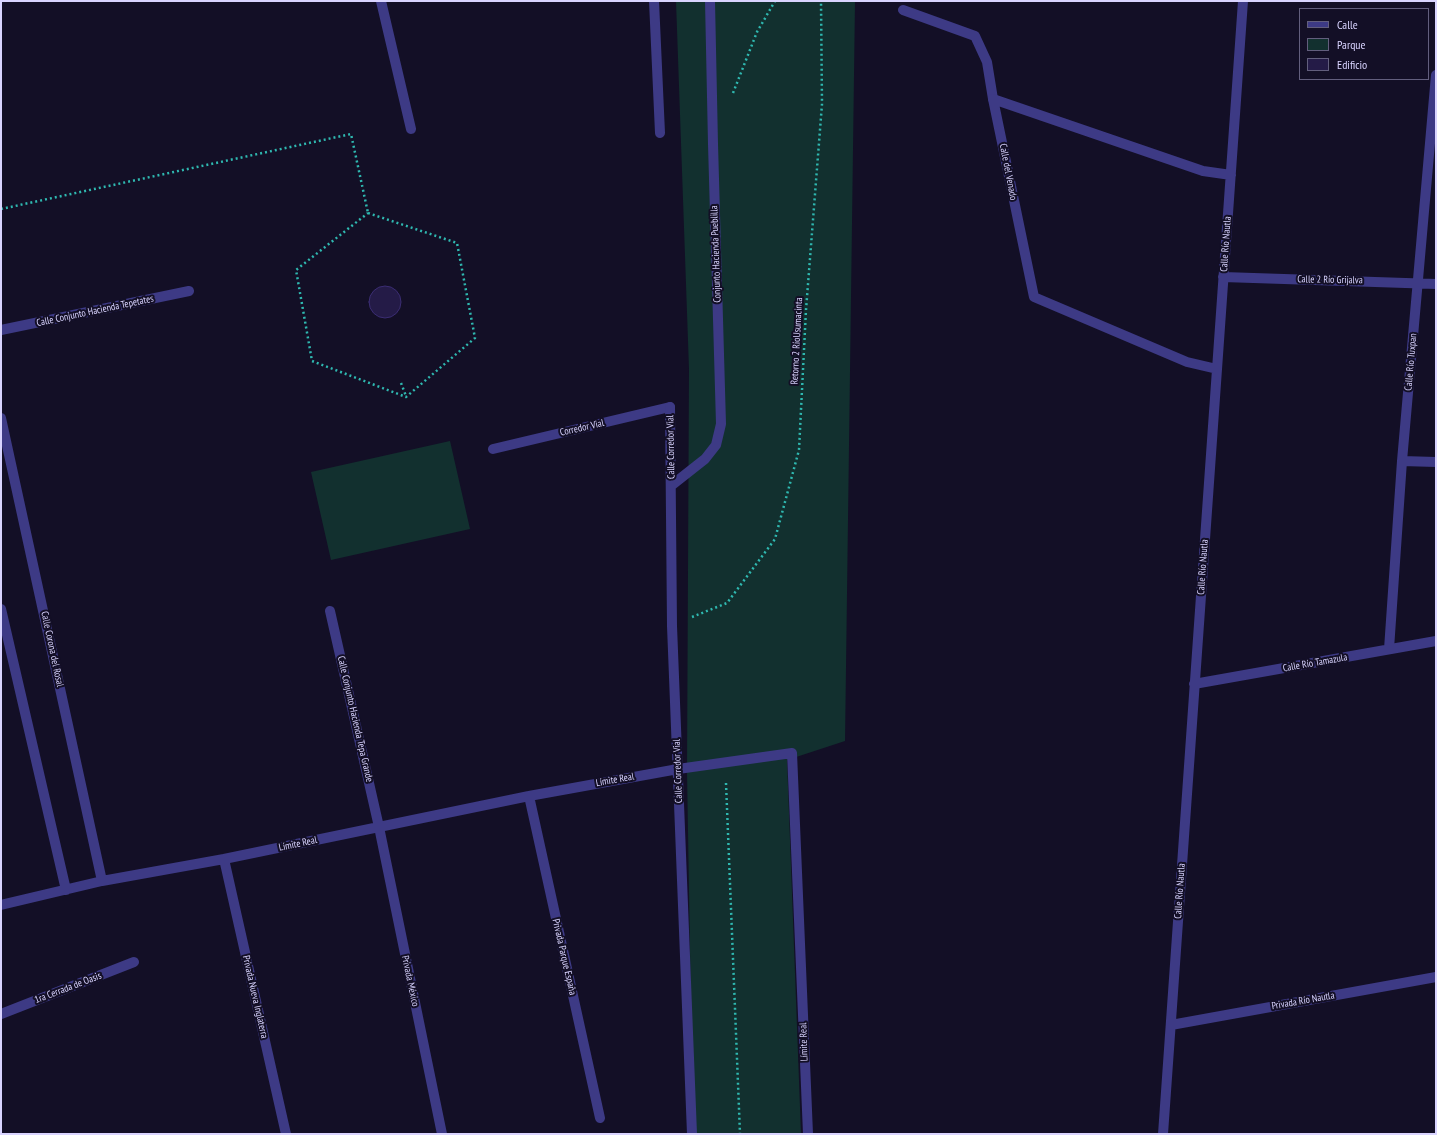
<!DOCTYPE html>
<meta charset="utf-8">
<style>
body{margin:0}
#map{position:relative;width:1437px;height:1135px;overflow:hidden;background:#130f26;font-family:"PT Sans Narrow",sans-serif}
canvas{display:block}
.frame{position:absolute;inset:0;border:2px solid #d9d4ff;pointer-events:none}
.legend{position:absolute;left:1299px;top:8px;width:130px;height:72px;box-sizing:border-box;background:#130f26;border:1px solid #625e7d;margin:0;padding:5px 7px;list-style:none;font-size:12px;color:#d9d4ff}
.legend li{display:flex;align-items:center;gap:8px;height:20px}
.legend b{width:20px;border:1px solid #625e7d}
</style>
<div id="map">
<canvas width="1437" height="1135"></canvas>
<div class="frame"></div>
<ul class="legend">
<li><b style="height:5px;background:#3d3a85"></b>Calle</li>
<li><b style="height:11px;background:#12302f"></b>Parque</li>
<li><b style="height:11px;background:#241b47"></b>Edificio</li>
</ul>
</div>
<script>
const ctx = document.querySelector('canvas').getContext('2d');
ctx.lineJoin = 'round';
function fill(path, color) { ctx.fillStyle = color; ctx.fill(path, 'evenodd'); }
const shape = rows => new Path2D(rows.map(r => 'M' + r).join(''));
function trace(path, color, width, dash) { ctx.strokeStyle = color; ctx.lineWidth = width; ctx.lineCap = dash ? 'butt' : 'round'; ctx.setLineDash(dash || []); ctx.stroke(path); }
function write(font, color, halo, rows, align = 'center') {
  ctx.font = font + ' "PT Sans Narrow",sans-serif'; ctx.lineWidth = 4; ctx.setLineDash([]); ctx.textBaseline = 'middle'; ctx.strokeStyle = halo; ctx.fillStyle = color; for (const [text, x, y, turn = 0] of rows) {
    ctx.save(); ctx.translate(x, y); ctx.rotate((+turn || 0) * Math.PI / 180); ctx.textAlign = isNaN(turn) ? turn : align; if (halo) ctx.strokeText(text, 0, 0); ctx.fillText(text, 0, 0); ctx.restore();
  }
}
fill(shape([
 [676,1,855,1,845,741,787,760,801,1134,693,1134,687,771,689,369],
 [450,441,470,529,331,560,311,472]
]), '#12302f');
const building = shape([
 '369 302a16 16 0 1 1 32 0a16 16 0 1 1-32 0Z'
]);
fill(building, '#241b47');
trace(building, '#3b2d73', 1);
trace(shape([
 [733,93,757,32,775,1],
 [1,209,351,134,368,213],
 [368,213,457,243,475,338,406,397,312,361,296,270,368,213],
 [401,383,406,396],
 [692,617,727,603,775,539,799,450,806,310,822,104,821,1],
 [726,783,740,1134]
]), '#2fb8b0', 2.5, [2, 3]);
trace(shape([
 [903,10,975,36,987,62,993,99],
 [1,330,189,291],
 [493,449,670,407]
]), '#3d3a85', 10);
trace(shape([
 [381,1,411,129],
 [654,1,660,133],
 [993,99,1034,297,1187,362,1217,369],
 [993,99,1203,171,1231,175],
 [1223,277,1436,284],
 [670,407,672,626,692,1134],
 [1,418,102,881],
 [1402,461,1436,462],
 [672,485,705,459,716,445,721,424,713,144,710,1],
 [1,609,66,890],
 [330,611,379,827,442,1134],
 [1389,649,1402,461,1436,75],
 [1194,684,1436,641],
 [529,796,600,1118],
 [224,859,286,1134],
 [1,905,102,881,224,859,529,796,678,769,792,753,808,1134],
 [1,1014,134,962],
 [1171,1025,1436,977],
 [1163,1134,1243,1]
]), '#3d3a85', 10);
write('10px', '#d9d4ff', '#130f26', [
 ["Calle del Venado",1008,172,79],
 ["Calle Río Nautla",1226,244,-86],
 ["Conjunto Hacienda Pueblilla",716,254,-92],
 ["Calle 2 Río Grijalva",1330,280,1],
 ["Calle Conjunto Hacienda Tepetates",95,311,-12],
 ["Retorno 2 RíoUsumacinta",797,341,-87],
 ["Calle Río Tuxpan",1411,362,-85],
 ["Corredor Vial",582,428,-13],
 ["Calle Corredor Vial",671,447,-91],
 ["Calle Río Nautla",1203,567,-86],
 ["Calle Corona del Rosal",52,649,78],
 ["Calle Río Tamazula",1315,663,-10],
 ["Calle Conjunto Hacienda Tepa Grande",355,719,77],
 ["Calle Corredor Vial",678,771,-92],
 ["Límite Real",615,780,-10],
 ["Límite Real",298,844,-12],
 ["Calle Río Nautla",1180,891,-86],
 ["Privada Parque España",564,957,77],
 ["Privada México",410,981,78],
 ["1ra Cerrada de Oasis",68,988,-21],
 ["Privada Nueva Inglaterra",255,997,77],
 ["Privada Río Nautla",1303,1001,-10],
 ["Límite Real",804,1042,-92]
]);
</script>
